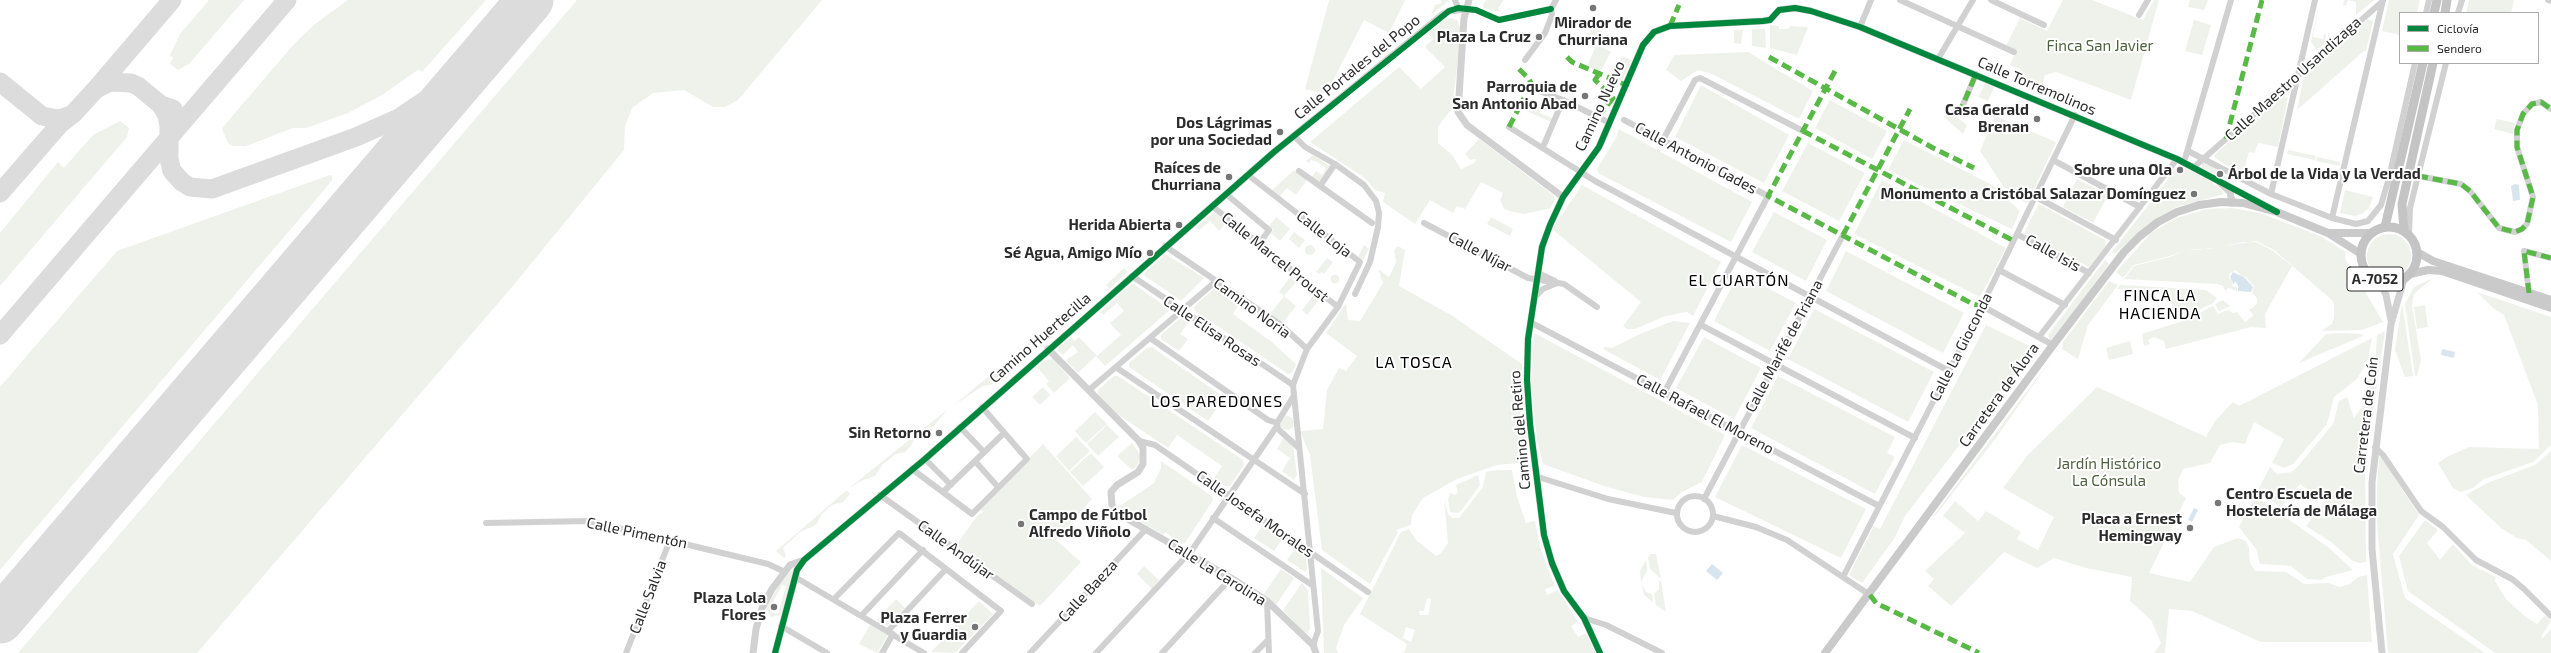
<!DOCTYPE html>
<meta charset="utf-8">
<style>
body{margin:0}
#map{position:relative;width:2551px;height:653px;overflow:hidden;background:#fff;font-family:"Exo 2",sans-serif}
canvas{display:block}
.legend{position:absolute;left:2399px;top:12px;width:140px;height:52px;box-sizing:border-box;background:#fff;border:1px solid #ababab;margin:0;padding:5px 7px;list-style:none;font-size:12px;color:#2c2c2c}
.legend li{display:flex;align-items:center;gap:8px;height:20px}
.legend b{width:20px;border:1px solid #ababab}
</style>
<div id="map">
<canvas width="2551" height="653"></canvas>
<ul class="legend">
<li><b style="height:5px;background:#00873e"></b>Ciclovía</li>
<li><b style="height:5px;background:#58b947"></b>Sendero</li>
</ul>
</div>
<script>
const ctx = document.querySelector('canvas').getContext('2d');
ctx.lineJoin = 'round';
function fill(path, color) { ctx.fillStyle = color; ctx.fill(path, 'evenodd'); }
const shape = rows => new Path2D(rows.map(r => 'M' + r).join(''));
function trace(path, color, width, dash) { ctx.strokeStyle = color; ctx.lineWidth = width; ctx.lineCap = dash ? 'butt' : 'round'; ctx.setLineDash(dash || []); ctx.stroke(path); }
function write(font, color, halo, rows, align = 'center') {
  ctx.font = font + ' "Exo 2",sans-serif'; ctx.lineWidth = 4; ctx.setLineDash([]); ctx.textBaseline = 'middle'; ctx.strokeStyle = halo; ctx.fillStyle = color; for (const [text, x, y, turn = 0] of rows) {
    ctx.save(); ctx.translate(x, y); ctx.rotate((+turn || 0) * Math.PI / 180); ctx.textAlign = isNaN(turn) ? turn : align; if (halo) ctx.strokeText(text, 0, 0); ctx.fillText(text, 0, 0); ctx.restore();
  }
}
fill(shape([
 [209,0,244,0,189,64,178,70,170,64,173,58,170,55,180,34],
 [348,0,486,0,422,72,419,69,382,95,348,113,306,128,293,128,246,146,233,146,228,143,222,129,228,121,295,43,315,24],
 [577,0,822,0,738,100,725,107,713,107,684,90,653,93,632,108,625,126,624,150,512,287,197,653,18,653],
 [1329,0,1405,0,1389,33,1364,20,1326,94,1305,89],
 [1440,0,1449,0,1431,15,1435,5,1442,3],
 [1486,0,1504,0,1498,8,1500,12,1484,8,1483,5],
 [2063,0,2092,0,2143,20,2154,0,2159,0,2131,100,2056,72,2045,75,2040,94,2014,83,2020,69,2010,65,2016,51,2006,46,2020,18,2047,31],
 [2190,0,2208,0,2204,10,2188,7],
 [2320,0,2313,37,2323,39,2324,34,2326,34,2324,44,2317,50,2311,42],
 [2344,0,2374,0,2356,15,2356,2,2348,0,2346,6,2343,5],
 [2389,0,2420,0,2417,13,2400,13,2400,35,2382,31],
 [2469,0,2514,0,2511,13,2466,13],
 [1596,17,1606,20,1596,44,1611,52,1600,72,1587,66,1595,48,1584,43],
 [1452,18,1457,20,1460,27,1457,68,1452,108,1438,127,1438,143,1452,155,1461,169,1474,163,1476,159,1470,160,1465,154,1479,139,1553,195,1555,199,1551,208,1524,214,1510,211,1504,209,1500,200,1503,193,1481,182,1465,209,1457,206,1453,213,1430,200,1415,224,1383,202,1385,193,1375,190,1365,178,1310,142,1399,67,1421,89,1445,67,1425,47,1433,39,1428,33,1444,20],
 [2368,19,2373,21,2366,51,2364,51,2297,110,2304,76],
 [2194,20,2211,25,2202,55,2185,51],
 [1770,25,1779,26,1779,29,1787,29,1791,26,1808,27,1797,55,1770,48],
 [1752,29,1765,29,1766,48,1752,46],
 [1734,30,1743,30,1741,44,1734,43],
 [1748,52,1813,91,1799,119,1712,74,1698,70,1681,81,1666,70,1674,55],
 [1622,56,1632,60,1622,81,1613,77],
 [1985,83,1994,87,1988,101,1979,97],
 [1701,85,1789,135,1764,183,1675,137],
 [2283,95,2288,98,2278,147,2259,143,2257,145,2255,153,2249,152,2243,175,2215,158,2214,155],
 [1526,100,1539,106,1540,113,1552,118,1551,122,1522,109],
 [1830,100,1887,131,1872,159,1815,128],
 [1948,107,1957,111,1955,116,1967,125,1963,134,1944,117],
 [1995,116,2056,142,2027,204,2003,186,1980,151],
 [2497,119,2515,123,2513,134,2494,129],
 [120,121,129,128,127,137,0,286,0,233,58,162,64,168,93,135],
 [1619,129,1752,202,1731,242,1598,173,1597,169,1616,138],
 [1904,140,1992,185,2020,211,2012,229,1888,170],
 [1808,143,1865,173,1839,221,1782,191],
 [2288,150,2316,156,2315,160,2287,154],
 [1313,155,1330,166,1319,182,1312,177,1316,171,1322,175,1326,168,1317,162,1311,160,1309,163,1306,161],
 [2317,157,2340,162,2340,166,2316,161],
 [2205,163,2232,179,2232,181,2230,182,2202,168,2202,164],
 [2179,165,2209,180,2222,190,2224,194,2177,207,2160,216,2114,254,2112,252,2167,181,2173,169],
 [1294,170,1307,180,1296,195,1287,188,1279,197,1271,191],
 [330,175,332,176,332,180,325,189,0,570,0,387,117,251],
 [2077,179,2108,195,2093,223,2063,207],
 [1882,180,2006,248,1980,297,1854,234],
 [1582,185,1721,262,1693,316,1687,312,1680,313,1663,317,1635,329,1627,329,1623,326,1641,302,1552,229],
 [2345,190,2373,197,2369,208,2362,214,2355,216,2340,213],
 [2039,204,2105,240,2106,246,2089,267,2024,233],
 [2232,208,2260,213,2320,236,2346,252,2345,258,2383,322,2362,330,2321,331,2332,324,2334,317,2334,304,2332,300,2274,250,2256,241,2199,250,2185,250,2170,256,2134,265,2123,278,2116,272,2151,233,2176,218,2207,209],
 [1214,212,1227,222,1219,231,1210,221,1199,230,1196,227],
 [1774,212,1827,240,1806,281,1752,252],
 [1276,217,1290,229,1280,241,1271,233,1273,229,1269,226],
 [1491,217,1513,229,1510,236,1487,224],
 [1294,232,1305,240,1299,248,1289,239],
 '2367 256a22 22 0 1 1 44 0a22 22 0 1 1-44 0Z',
 [2244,242,2256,242,2273,251,2292,266,2265,314,2266,328,2251,327,2166,349,2164,341,2154,337,2148,340,2150,344,2144,346,2142,334,2183,321,2213,306,2218,314,2228,310,2233,313,2237,312,2245,322,2254,315,2249,310,2257,304,2257,298,2252,293,2254,286,2246,277,2242,277,2236,270,2229,274,2229,278,2233,281,2232,286,2237,287,2237,291,2228,288,2225,291,2223,286,2217,284,2124,279,2134,266,2170,257,2185,250,2208,249],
 [1364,245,1369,249,1363,260,1358,257],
 '1305 250a5 5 0 1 1 10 0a5 5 0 1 1-10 0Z',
 [1398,246,1405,250,1399,286,1451,315,1522,364,1523,410,1530,462,1497,465,1457,479,1423,498,1412,515,1411,525,1396,530,1398,532,1370,584,1322,550,1310,455,1300,431,1323,429,1327,390,1339,368,1346,371,1357,356,1326,333,1346,303,1348,320,1360,321,1383,283,1378,269,1389,277,1396,262,1394,250],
 [1846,251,1964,313,1943,353,1826,291],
 [1165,254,1204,278,1181,301,1145,276,1144,273],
 [1327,258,1333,262,1324,274,1321,272,1319,274,1316,272],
 [2105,260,2109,264,2053,340,2050,341,2048,335],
 [1124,268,1127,272,1110,289,1106,285],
 [1739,273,1796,303,1770,351,1714,321],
 '1330.5 279a4.5 4.5 0 1 1 9 0a4.5 4.5 0 1 1-9 0Z',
 [1290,277,1296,282,1284,296,1296,306,1282,324,1270,314,1284,296,1279,292],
 [2433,278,2414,294,2412,306,2421,360,2417,376,2415,375,2405,304,2414,287],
 [2109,281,2118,285,2088,325,2078,359,2062,349,2063,342],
 [1131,284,1134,284,1170,310,1105,366,1096,356,1078,373,1066,360,1078,352,1073,345,1063,355,1057,349,1071,337,1074,341,1079,337,1097,356,1121,335,1110,323,1124,311,1117,303,1103,315,1100,312],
 [2120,285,2206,290,2217,298,2213,303,2174,322,2170,292,2117,289],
 [1215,288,1240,302,1233,314,1273,343,1296,364,1292,373,1288,374,1194,310,1194,307],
 [2477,292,2551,317,2551,445,2533,462,2484,479,2473,488,2460,492,2453,488,2438,463,2447,457,2469,447,2539,449,2538,405,2504,315,2494,309],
 [1313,296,1319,300,1307,315,1302,310],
 [2223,300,2230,306,2219,311,2215,304],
 [2402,303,2413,376,2405,377,2395,350],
 [2425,305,2428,327,2417,329,2414,307],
 [1814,309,1934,372,1908,422,1788,359],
 [1179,319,1189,321,1180,334,1188,339,1179,351,1161,339,1161,335],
 [1673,321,1690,323,1660,380,1603,349,1605,347,1612,348,1640,334],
 [1986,325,2034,348,1905,516,1894,539,1862,583,1849,575,1874,526,1880,529],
 [2385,331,2365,465,2366,562,2360,563,2353,561,2331,542,2306,526,2324,502,2300,484,2281,507,2261,494,2259,488,2270,467,2277,474,2292,472,2299,465,2333,424,2339,401,2347,397,2354,418,2362,407,2376,352,2377,335],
 [1534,333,1725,435,1702,482,1682,492,1673,500,1644,497,1607,487,1543,464,1537,440,1531,382],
 [2340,333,2362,334,2363,336,2299,363,2326,334],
 [1704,337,1761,368,1734,419,1676,388],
 [2372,338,2368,360,2357,379,2334,397,2327,424,2293,464,2284,468,2272,463,2284,439,2254,422,2245,444,2232,442,2220,445,2210,463,2183,469,2178,481,2179,493,2186,498,2149,573,2190,582,2214,547,2238,538,2246,541,2249,548,2250,563,2255,571,2286,572,2304,584,2328,583,2340,587,2350,584,2358,577,2367,575,2372,642,2261,642,2192,611,2169,609,2165,653,2154,653,2161,643,2151,620,2130,601,2132,577,2086,568,2054,558,2037,568,2004,552,1951,606,1928,586,1934,579,1925,571,1965,533,1943,516,1955,501,1978,521,1986,511,2021,532,2017,539,2038,550,2054,517,2003,488,2027,456,2097,387,2206,437,2215,421,2233,402,2239,406],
 [2130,341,2133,354,2109,360,2106,348],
 [1030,342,1030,347,991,385,983,386,954,405],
 [1152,347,1224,397,1208,421,1129,367,1129,363,1147,348],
 [2052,358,1996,438,1935,516,1933,516],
 [1053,359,1070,378,1054,393,1046,384,1049,381,1037,367,1045,360],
 [1114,376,1118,376,1243,460,1244,465,1230,486,1225,486,1214,479,1222,466,1177,435,1168,448,1113,411,1098,394,1098,390],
 [1778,376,1895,437,1887,453,1895,457,1875,494,1751,428],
 [1043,387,1050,395,1040,405,1032,397],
 [948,409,934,426,926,429,915,438,911,446,905,452,896,454,883,464,875,476,863,480,849,488],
 [1095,412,1107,424,1086,443,1075,431],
 '1280 423a7 7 0 1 1 14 0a7 7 0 1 1-14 0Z',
 [1107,425,1119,437,1098,456,1087,444],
 [1076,437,1090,451,1069,471,1056,456],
 [1284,437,1293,445,1297,475,1294,480,1282,471,1290,458,1277,449],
 [1132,443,1138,451,1140,458,1137,466,1132,470,1117,456],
 [1043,444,1092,499,1056,540,1081,562,1040,606,956,545,978,515,983,512,980,509],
 [1742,445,1866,509,1841,558,1715,497],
 [2551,451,2551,561,2526,540,2517,538,2501,528,2466,495,2487,483,2535,465],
 [1091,453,1104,467,1083,486,1070,472],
 [2381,457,2419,515,2393,554,2405,598,2485,653,2388,653,2377,523,2377,485,2379,458],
 [1161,461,1212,496,1213,500,1185,543,1180,544,1165,532,1164,535,1117,508,1154,483,1161,468],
 [1496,470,1512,470,1517,497,1526,523,1535,521,1541,550,1555,586,1545,589,1547,595,1558,590,1578,622,1571,626,1578,637,1586,633,1596,653,1404,653,1407,644,1360,614,1401,532,1409,529,1416,540,1436,556,1440,554,1448,543,1444,499,1448,514,1452,518,1459,518,1483,487,1486,472],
 [1427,598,1431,599,1429,613,1428,615,1420,615,1419,611,1424,611],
 [1406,627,1415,630,1411,642,1403,638],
 [1478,475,1480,485,1461,511,1457,513,1450,512,1448,499,1450,493,1455,495,1458,492,1456,485],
 [847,490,850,494,843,502,832,505,823,513,816,525,800,532,783,548,786,556,784,558,776,551],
 [2255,496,2328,547,2353,570,2326,577,2321,580,2307,579,2291,566,2260,564,2256,549,2239,527],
 [2425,520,2438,530,2427,543,2440,560,2453,544,2472,565,2496,577,2495,581,2506,599,2527,618,2537,624,2545,615,2551,621,2541,637,2543,638,2551,629,2551,653,2495,653,2408,591,2399,556],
 [1263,525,1283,538,1274,551,1254,538],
 [1296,547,1306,556,1307,569,1305,572,1287,560],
 [1651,554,1656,554,1661,579,1650,569,1648,557],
 [1646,560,1647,570,1641,582,1640,571],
 [1144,566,1159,580,1152,589,1137,574],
 [795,567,782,614,771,617,766,608,783,578],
 [782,585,786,586,778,614,770,611,770,608],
 [1321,568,1363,598,1344,625,1336,648,1338,653,1324,653],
 [1281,569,1294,578,1276,605,1263,595],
 [1659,581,1661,581,1666,612,1656,605,1654,594,1659,589],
 [1302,583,1308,590,1310,629,1307,633,1304,632,1283,610],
 [1642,584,1646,592,1652,594,1653,602,1644,595],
 [896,599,905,608,887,626,877,620],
 [979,601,993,614,955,653,931,652],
 [870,625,888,635,877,653,859,644]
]), '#eff2eb');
fill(shape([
 [2515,184,2519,185,2520,200,2513,201,2511,186],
 [2233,272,2245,278,2253,287,2251,292,2238,291,2238,286,2235,281,2234,285,2230,277],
 [2442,349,2455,352,2454,358,2441,355],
 [2194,508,2198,510,2192,522,2188,520],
 [1712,564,1723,573,1717,580,1706,571]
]), '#d9e5ee');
trace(shape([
 [513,21,525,0],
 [0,82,42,116,59,119,71,115],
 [96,89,110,82,131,83,138,86,161,105,173,109],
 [161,105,167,115,169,127,169,159,172,171,182,182,190,187,212,189,356,137,399,118,448,85,483,57],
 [0,193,60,124,73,114,96,89,172,0],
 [0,335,287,0]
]), '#dcdcdc', 19);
trace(shape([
 [0,620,530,0]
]), '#dcdcdc', 47);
trace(shape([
 [1455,0,1458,8],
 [1900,0,2014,52],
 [1991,0,2044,25],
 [2548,0,2551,1],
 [1465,9,1476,10,1499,20,1551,9],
 [1551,9,1556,0],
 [2426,13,2429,0],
 [2458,13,2462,0],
 [2139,15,2148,0],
 [1860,27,1871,0],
 [1938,59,1973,0],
 [1525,60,1545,33,1552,15,1551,9],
 [1542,92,1563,100],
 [1959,114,1976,74],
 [1624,120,1768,196,1664,393],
 [1509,127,1595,181,1949,371],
 [1294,136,1305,147,1335,164,1364,185,1376,201,1379,213,1378,227,1370,262,1355,294],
 [1663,140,1695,80,1700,78,1803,131],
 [1543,147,1563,100,1610,123],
 [2188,151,2271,194,2332,218,2356,224,2368,221,2381,205,2389,178,2415,63],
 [2053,160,2140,207],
 [2184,162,2231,0],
 [2194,167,2383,1],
 [1299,171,1372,223],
 [1248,175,1360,262,1338,307,1307,349,1293,385,1318,631,1313,645],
 [2418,176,2461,184,2470,191,2499,228,2515,232,2522,229,2527,224,2533,197,2517,147,2517,130,2523,114,2532,104,2541,102,2551,109],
 [1320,186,1335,164],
 [1226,194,1269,230,1259,244],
 [2271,194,2315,0],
 [2036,197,2116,240],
 [1212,206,1338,307],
 [2332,218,2383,0],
 [1424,223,1528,278,1564,284,1597,307],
 [2017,234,2089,273],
 [2409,235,2410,208,2446,63],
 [1165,246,1281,325,1307,349],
 [1999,270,2065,305],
 [1538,273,1555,281],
 [1132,276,1293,385],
 [2529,293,2524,251,2551,258],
 [1534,298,1543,289,1557,283],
 [1982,306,2053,345],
 [1530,322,1879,506],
 [1701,325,1915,438],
 [2039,337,2177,159],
 [1150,338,1268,420,1277,423],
 [1117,368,1305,494],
 [1089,390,1215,282],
 [1293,397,1277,423,1278,429,1299,448],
 [960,427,984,452],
 [1139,441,1155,445,1368,592],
 [2375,447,2383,455,2421,511,2443,527,2476,560,2512,579,2524,589,2551,616],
 [925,459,951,485],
 [975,461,998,487],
 [912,469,972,514,1027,459,982,407],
 [1538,477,1608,499,1676,513],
 [943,492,1004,433],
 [880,495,1032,604],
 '1677 514a18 18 0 1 1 36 0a18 18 0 1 1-36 0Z',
 [1704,499,1843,235],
 [1713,516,1756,527,1787,540,1870,595],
 [1213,518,1312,585],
 [486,523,589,521,768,564,783,571],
 [795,577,924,653],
 [1843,577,1973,324,2075,115],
 [834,599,899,533,1001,611,962,653],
 [1267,601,1269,653],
 [862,615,923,550],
 [1584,618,1606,625,1662,653],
 [781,626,827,653],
 [888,631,946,569],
 [626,653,670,540],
 [882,653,893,634],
 [1030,653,1146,529],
 [1096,653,1192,550,1277,426],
 [1162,653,1231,578],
 [1255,653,1268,640]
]), '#d1d1d1', 6);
trace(shape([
 [1469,0,1464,18,1458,112,1467,125,1563,197],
 [2219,182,2230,192,2232,203],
 [2380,282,2386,295,2391,320],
 [1048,349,1139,441,1143,448,1143,464,1138,472,1117,485,1111,492,1112,505,1117,513,1231,578,1267,601,1313,645,1316,653],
 [753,653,756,629,762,608,772,589,790,565,804,560],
 [775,653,797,570,804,560,925,459,1274,152,1442,15,1449,11,1465,9],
 [1600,653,1584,618,1564,591,1552,563,1544,535,1530,424,1527,380,1528,339,1542,247,1550,225,1563,197,1599,147,1643,45,1654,32,1670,26,1763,21,1770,20,1779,10,1795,8,1811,11,1860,27,2177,159,2272,209],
 [2382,653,2372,549,2372,482,2391,324,2404,279]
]), '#d1d1d1', 7);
trace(shape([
 [2329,233,2372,233],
 [2417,252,2433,261,2551,300],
 [2410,274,2428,270,2442,271,2551,308],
 [1825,653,2053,345,2124,252,2140,236,2158,222,2177,212,2199,205,2221,202,2243,203,2277,212,2328,233,2361,254]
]), '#cacaca', 8);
trace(shape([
 [2434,13,2437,0],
 [2445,13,2447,0],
 [2385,227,2423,63],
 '2361 255a28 28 0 1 1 56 0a28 28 0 1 1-56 0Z',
 [2404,231,2402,204,2433,63]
]), '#c4c4c4', 9);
trace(shape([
 [1670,26,1679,5],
 [1567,57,1572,62,1626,85],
 [1769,57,1935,149,1974,168],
 [1519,69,1529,79,1534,89,1542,92],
 [1835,71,1768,196,1973,304,1982,306],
 [1959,114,1976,74],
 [1598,117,1613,98,1595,80,1599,74],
 [1509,127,1524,98],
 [1803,131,2014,241],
 [2226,139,2262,0],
 [2418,176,2461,184,2470,191,2499,228,2515,232,2522,229,2527,224,2533,197,2517,147,2517,130,2523,114,2532,104,2541,102,2551,109],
 [1843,235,1910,109],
 [2529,293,2524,251,2551,258],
 [1870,595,1876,603,1979,653]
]), '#58b947', 5, [10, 5]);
trace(shape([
 [775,653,797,570,804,560,925,459,1274,152,1449,11,1458,8,1476,10,1499,20,1551,9],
 [1600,653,1584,618,1564,591,1552,563,1544,535,1530,424,1527,380,1528,339,1542,247,1550,225,1563,197,1599,147,1643,45,1654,32,1670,26,1763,21,1770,20,1779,10,1795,8,1811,11,1860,27,2177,159,2277,212]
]), '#00873e', 6);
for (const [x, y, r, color] of [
 [1593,8,4,"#767676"],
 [1539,37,4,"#767676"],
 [1585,96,4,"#767676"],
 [2037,119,4,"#767676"],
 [1280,132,4,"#767676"],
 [2180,170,4,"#767676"],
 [2220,174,4,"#767676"],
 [1229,177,4,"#767676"],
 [2194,194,4,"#767676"],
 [1179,225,4,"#767676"],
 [1150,253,4,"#767676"],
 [939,433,4,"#767676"],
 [2218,503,4,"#767676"],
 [1021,524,4,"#767676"],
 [2190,528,4,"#767676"],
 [774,607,4,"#767676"],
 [975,627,4,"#767676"]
]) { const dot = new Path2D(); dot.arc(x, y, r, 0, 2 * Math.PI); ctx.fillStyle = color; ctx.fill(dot); trace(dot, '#fff', 1.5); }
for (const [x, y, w] of [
 [2375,279,56]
]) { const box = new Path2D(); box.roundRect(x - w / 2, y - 12, w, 24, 3); ctx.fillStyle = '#fff'; ctx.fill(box); trace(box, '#2c2c2c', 1); }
write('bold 14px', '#2c2c2c', null, [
 ["A-7052",2375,279]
]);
write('bold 15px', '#2c2c2c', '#fff', [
 ["Mirador de",1593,23,"center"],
 ["Churriana",1593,40,"center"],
 ["Plaza La Cruz",1531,37],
 ["Parroquia de",1577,87],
 ["San Antonio Abad",1577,104],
 ["Casa Gerald",2029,110],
 ["Brenan",2029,127],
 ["Dos Lágrimas",1272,123],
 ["por una Sociedad",1272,140],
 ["Raíces de",1221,168],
 ["Churriana",1221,185],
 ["Sobre una Ola",2172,170],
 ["Árbol de la Vida y la Verdad",2228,174,"left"],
 ["Monumento a Cristóbal Salazar Domínguez",2186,194],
 ["Herida Abierta",1171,225],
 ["Sé Agua, Amigo Mío",1142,253],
 ["Sin Retorno",931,433],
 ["Centro Escuela de",2226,494,"left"],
 ["Hostelería de Málaga",2226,511,"left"],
 ["Campo de Fútbol",1029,515,"left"],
 ["Alfredo Viñolo",1029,532,"left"],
 ["Placa a Ernest",2182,519],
 ["Hemingway",2182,536],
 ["Plaza Lola",766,598],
 ["Flores",766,615],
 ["Plaza Ferrer",967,618],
 ["y Guardia",967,635]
], 'right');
write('15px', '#4e623f', '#fff', [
 ["Finca San Javier",2100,46],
 ["Jardín Histórico",2109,464],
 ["La Cónsula",2109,481]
]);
write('15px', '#2c2c2c', '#fff', [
 ["Calle Portales del Popo",1357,67,-39],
 ["Calle Maestro Usandizaga",2293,79,-42],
 ["Calle Torremolinos",2037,86,23],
 ["Camino Nuevo",1600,106,-65],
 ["Calle Antonio Gades",1696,158,28],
 ["Calle Loja",1324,234,38],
 ["Calle Níjar",1480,252,28],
 ["Calle Isis",2053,253,29],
 ["Calle Marcel Proust",1275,257,39],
 ["Camino Noria",1252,308,36],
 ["Calle Elisa Rosas",1212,331,34],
 ["Camino Huertecilla",1040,338,-41],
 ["Calle Marifé de Triana",1784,346,-62],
 ["Calle La Gioconda",1961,347,-63],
 ["Carretera de Álora",1999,395,-54],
 ["Calle Rafael El Moreno",1705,414,28],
 ["Carretera de Coín",2366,415,-83],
 ["Camino del Retiro",1520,430,-95],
 ["Calle Josefa Morales",1255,514,35],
 ["Calle Pimentón",637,533,12],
 ["Calle Andújar",956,550,36],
 ["Calle La Carolina",1217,572,32],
 ["Calle Baeza",1088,591,-47],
 ["Calle Salvia",648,597,-69]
]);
ctx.letterSpacing = '1px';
write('16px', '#000', '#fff', [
 ["EL CUARTÓN",1739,281],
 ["FINCA LA",2160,296],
 ["HACIENDA",2160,314],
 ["LA TOSCA",1414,363],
 ["LOS PAREDONES",1217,402]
]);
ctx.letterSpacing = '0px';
</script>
